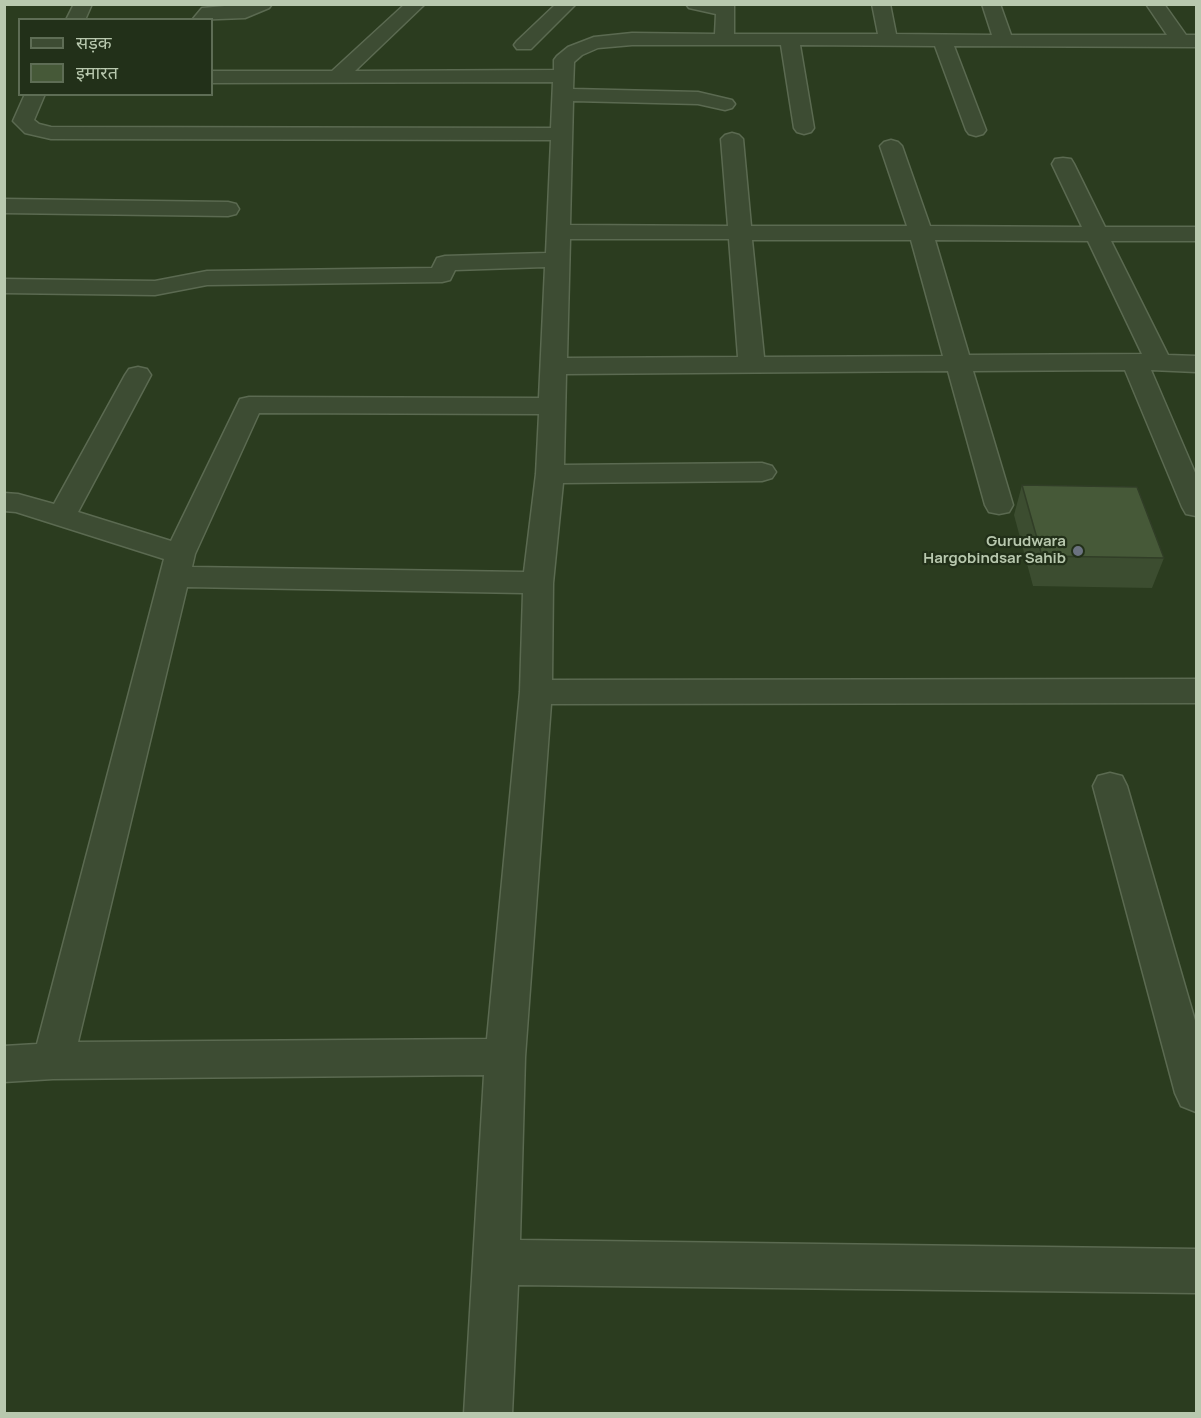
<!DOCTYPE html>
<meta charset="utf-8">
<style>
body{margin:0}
#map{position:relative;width:1201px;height:1418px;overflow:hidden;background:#2b3c1f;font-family:Manrope,"Noto Sans Devanagari",sans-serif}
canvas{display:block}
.frame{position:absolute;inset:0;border:6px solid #b8c8ae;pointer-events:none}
.legend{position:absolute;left:18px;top:18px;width:195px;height:78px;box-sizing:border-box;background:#223019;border:2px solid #5e6d55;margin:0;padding:8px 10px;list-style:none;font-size:18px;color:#b8c8ae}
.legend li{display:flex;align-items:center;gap:12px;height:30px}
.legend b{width:30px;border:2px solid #5e6d55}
</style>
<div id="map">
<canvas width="1201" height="1418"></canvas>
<div class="frame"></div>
<ul class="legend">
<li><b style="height:8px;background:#3d4c33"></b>सड़क</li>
<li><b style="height:16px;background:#465938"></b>इमारत</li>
</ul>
</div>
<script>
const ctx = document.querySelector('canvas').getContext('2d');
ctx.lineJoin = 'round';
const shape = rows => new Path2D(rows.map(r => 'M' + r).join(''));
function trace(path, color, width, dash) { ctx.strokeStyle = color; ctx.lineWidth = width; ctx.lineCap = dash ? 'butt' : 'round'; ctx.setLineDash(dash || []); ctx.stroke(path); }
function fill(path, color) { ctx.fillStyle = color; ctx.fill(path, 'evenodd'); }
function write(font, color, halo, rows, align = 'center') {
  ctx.font = font + ' Manrope,sans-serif'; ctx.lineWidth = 4.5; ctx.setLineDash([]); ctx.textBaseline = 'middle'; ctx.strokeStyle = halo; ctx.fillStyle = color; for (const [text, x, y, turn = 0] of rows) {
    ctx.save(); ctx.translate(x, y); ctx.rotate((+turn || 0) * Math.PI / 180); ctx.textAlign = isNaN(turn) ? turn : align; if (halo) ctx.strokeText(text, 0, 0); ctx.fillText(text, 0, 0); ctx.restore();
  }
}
const minor = shape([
 [74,4,92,4,85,20,66,20,74,4],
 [247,4,272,4,269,8,245,18,192,20,202,8,247,4],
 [405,4,425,4,355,71,554,70,554,60,557,56,568,47,594,37,632,33,715,34,716,14,689,8,686,4,734,4,734,34,878,34,872,4,890,4,896,34,992,35,982,4,1000,4,1011,35,1167,35,1146,4,1164,4,1186,35,1196,35,1196,47,954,46,986,130,983,134,976,136,969,134,966,130,935,46,800,45,814,128,811,132,804,134,797,132,794,128,781,45,632,45,598,48,582,55,574,62,573,89,698,92,732,100,735,104,732,108,725,110,698,104,573,101,570,225,728,226,721,139,725,135,732,133,739,135,743,139,751,226,907,226,880,146,884,142,891,140,898,142,902,146,930,226,1082,227,1052,164,1055,159,1063,158,1071,159,1074,164,1105,227,1196,227,1196,241,1111,241,1168,355,1196,356,1196,372,1151,370,1196,475,1196,516,1186,514,1182,507,1125,370,973,371,1013,505,1009,512,999,514,989,512,985,505,948,371,566,374,564,465,762,463,772,466,776,472,772,478,762,481,563,483,553,583,552,680,1196,679,1196,703,551,704,525,1057,520,1240,1196,1249,1196,1293,518,1285,512,1414,464,1414,484,1075,53,1079,4,1082,4,1046,37,1044,164,559,16,512,4,511,4,493,18,494,54,504,125,375,129,369,138,367,147,369,151,375,78,512,171,541,240,399,249,397,539,398,545,267,455,270,450,280,442,282,207,285,155,295,4,293,4,279,155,281,207,271,432,268,437,258,445,256,546,253,551,140,51,139,25,133,13,121,25,94,45,94,34,120,39,124,51,127,551,128,553,82,212,83,212,71,332,71,405,4],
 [570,239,729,239,738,357,567,358,570,239],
 [752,240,911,240,943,356,764,357,752,240],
 [935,240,1088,241,1142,354,969,355,935,240],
 [259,413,539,414,536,474,524,572,192,567,195,554,259,413],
 [187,587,523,593,520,692,487,1039,78,1042,187,587],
 [556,4,576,4,531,49,517,49,514,45,517,41,556,4],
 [4,199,228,202,236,204,239,209,236,214,228,216,4,213,4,199],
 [1110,773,1122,776,1127,786,1196,1024,1196,1112,1181,1106,1175,1093,1093,786,1098,776,1110,773]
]);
trace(minor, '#5b6a51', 3);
fill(minor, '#3d4c33');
fill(shape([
 [1022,485,1164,558,1152,588,1033,586,1014,515]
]), '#3c4d30');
const building = shape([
 [1022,485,1137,487,1164,558,1042,556,1022,485]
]);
fill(building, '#465938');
trace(building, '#313e27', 1.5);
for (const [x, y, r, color] of [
 [1078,551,6,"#6b7280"]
]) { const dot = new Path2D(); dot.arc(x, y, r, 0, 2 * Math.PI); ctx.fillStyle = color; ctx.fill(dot); trace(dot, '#223019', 2); }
write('bold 15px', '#b8c8ae', '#223019', [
 ["Gurudwara",1066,542],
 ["Hargobindsar Sahib",1066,559]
], 'right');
</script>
